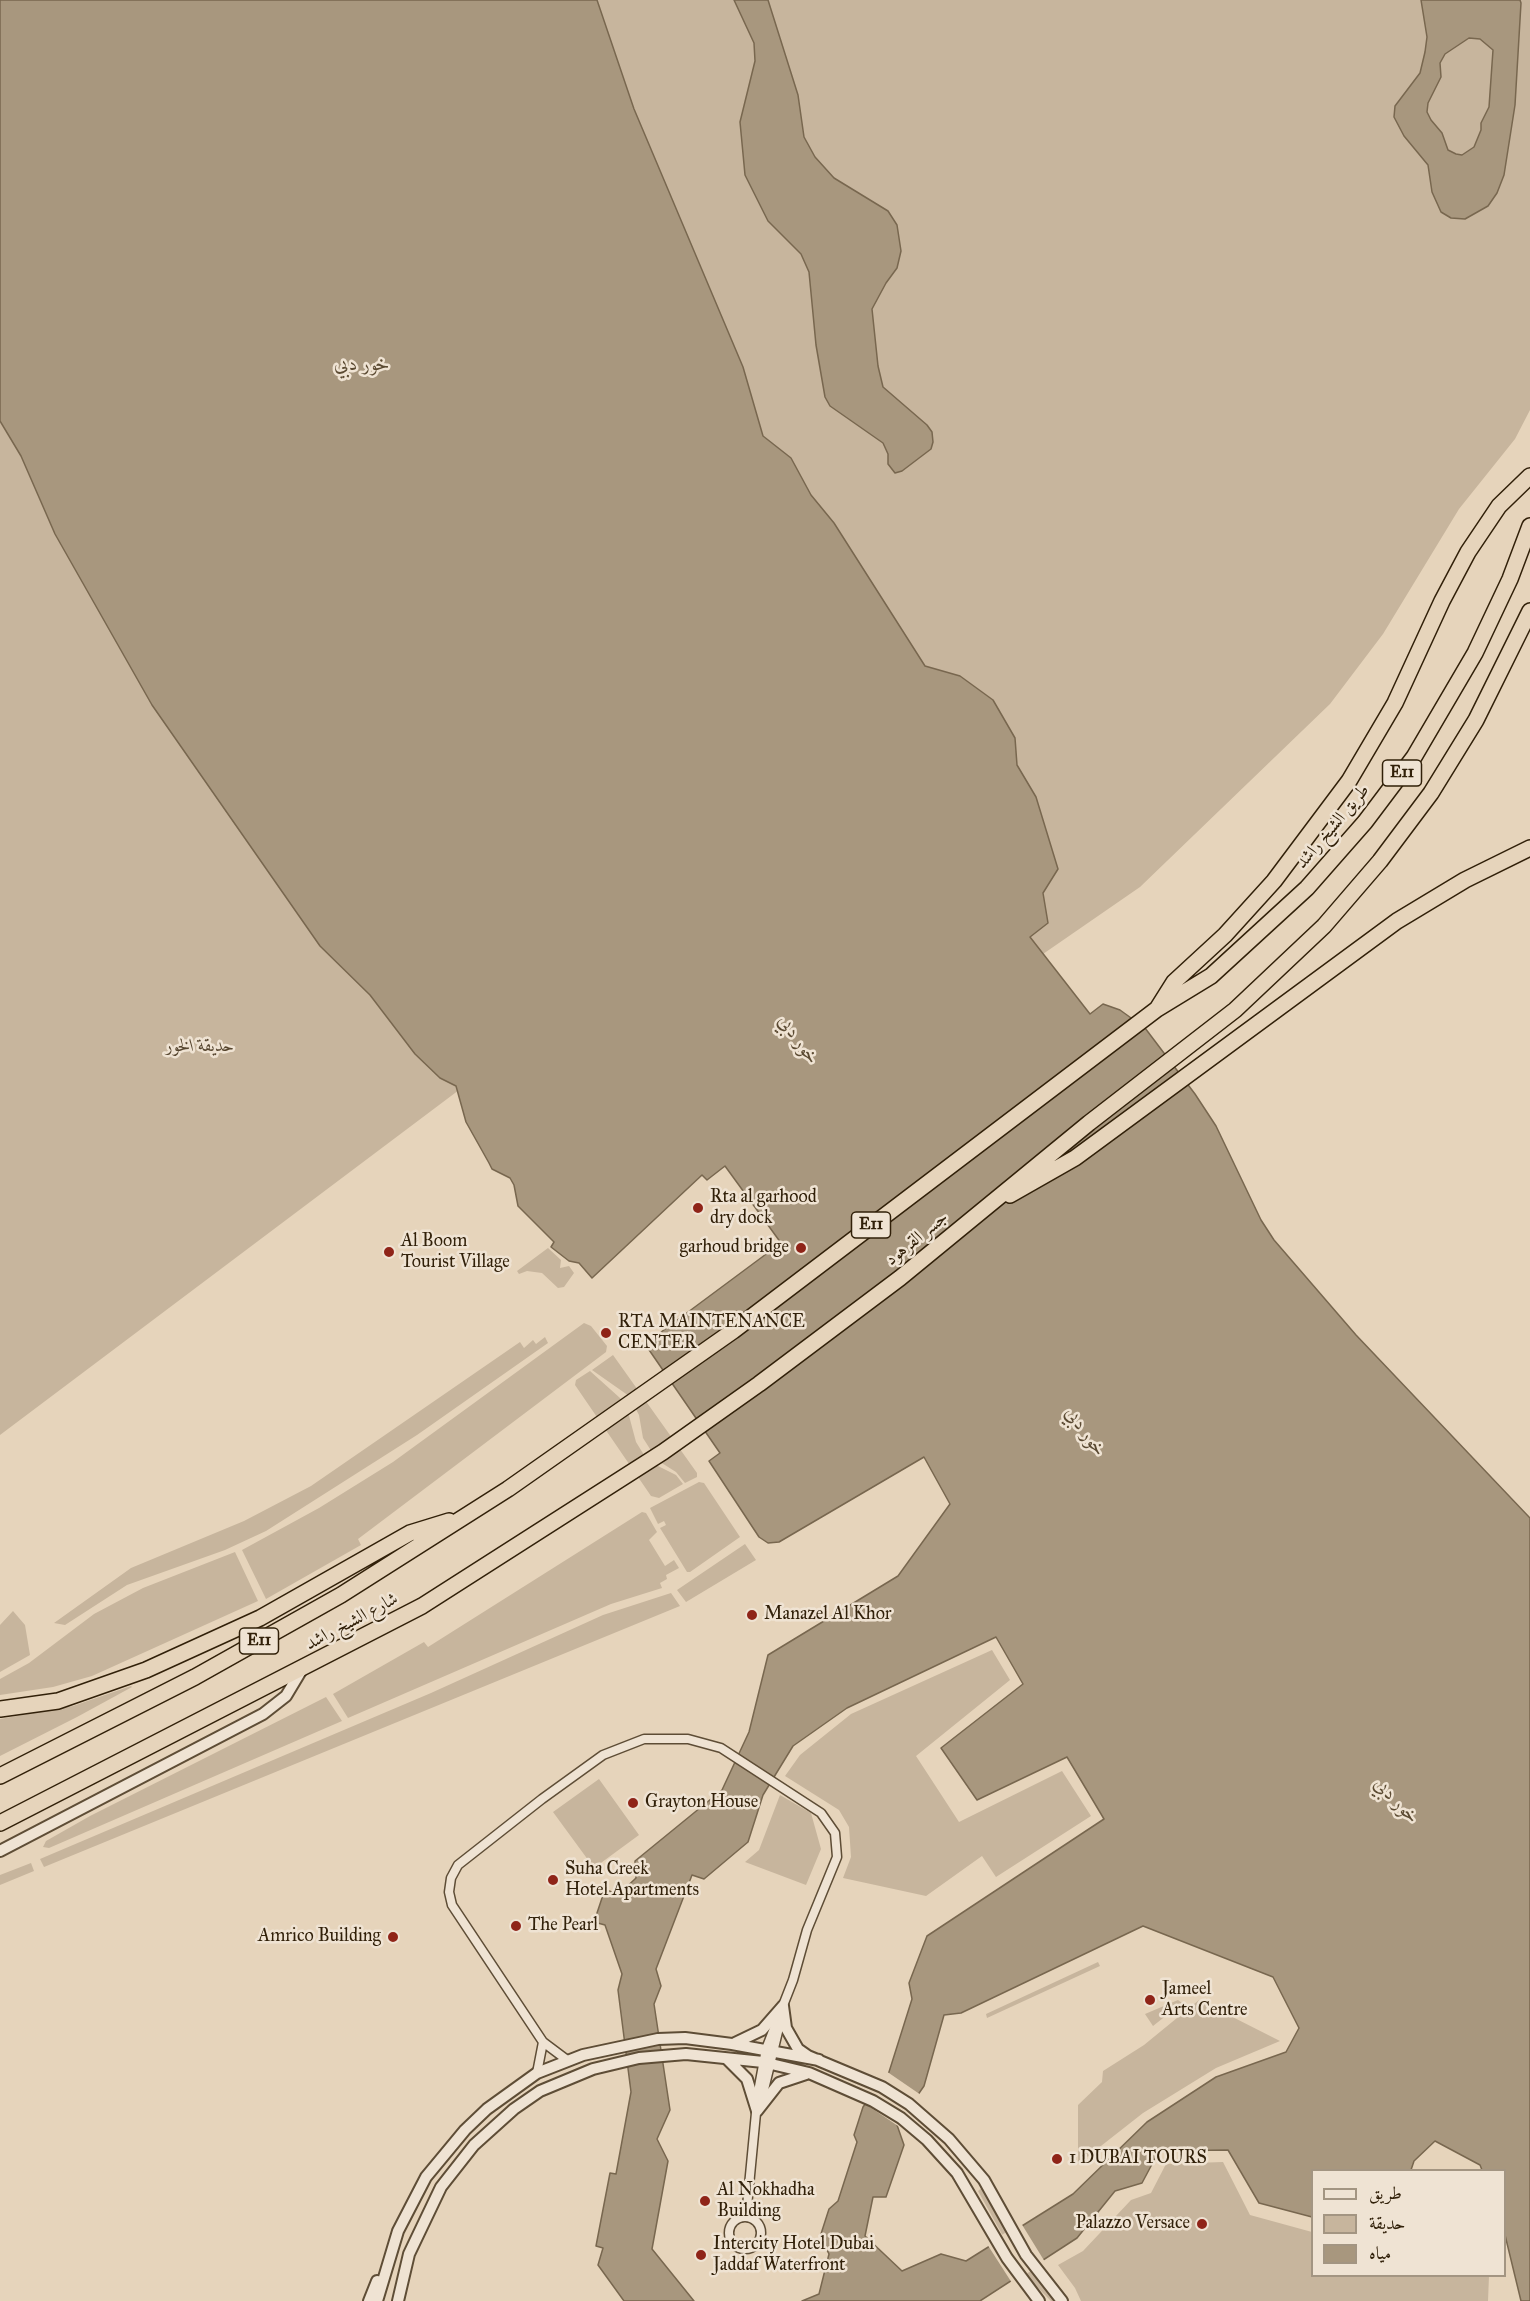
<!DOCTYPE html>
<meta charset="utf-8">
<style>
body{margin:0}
#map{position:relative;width:1530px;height:2301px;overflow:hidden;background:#e6d4bb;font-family:"IM FELL Great Primer",Amiri,serif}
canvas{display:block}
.legend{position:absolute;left:1311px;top:2169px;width:195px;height:108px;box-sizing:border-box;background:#efe3d3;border:2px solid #a39582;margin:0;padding:8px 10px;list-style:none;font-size:18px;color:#312009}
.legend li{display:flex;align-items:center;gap:12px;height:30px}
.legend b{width:30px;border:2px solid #a39582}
</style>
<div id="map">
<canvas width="1530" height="2301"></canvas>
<ul class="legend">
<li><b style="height:8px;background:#efe3d3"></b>طريق</li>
<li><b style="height:16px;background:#c7b59d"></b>حديقة</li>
<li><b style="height:16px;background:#a8977e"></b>مياه</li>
</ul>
</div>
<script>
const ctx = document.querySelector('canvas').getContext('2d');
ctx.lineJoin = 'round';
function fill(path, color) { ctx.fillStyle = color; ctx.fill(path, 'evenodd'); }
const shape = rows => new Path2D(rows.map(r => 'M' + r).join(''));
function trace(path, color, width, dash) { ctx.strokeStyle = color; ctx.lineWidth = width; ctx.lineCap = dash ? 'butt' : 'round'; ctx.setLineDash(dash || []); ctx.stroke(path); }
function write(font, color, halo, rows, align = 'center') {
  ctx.font = font + ' "IM FELL Great Primer",Amiri,serif'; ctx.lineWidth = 5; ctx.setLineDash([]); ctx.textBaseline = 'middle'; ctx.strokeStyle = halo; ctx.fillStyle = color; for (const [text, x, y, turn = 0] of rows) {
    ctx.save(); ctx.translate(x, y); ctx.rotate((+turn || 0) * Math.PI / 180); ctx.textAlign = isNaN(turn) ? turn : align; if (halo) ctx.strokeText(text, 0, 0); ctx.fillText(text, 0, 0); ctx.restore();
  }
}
fill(shape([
 [597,0,1530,0,1530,410,1515,439,1459,509,1383,634,1330,704,1140,887,1043,954,1029,937,1048,923,1043,893,1047,885,1036,797,1017,765,1015,738,993,700,960,676,925,666,834,523,811,495,791,459,763,436,743,367,634,109],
 [0,421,21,456,55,534,152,705,320,946,370,995,415,1054,439,1077,454,1083,459,1090,0,1435],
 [548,1248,561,1260,560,1268,569,1266,574,1273,564,1287,558,1288,542,1273,527,1271,519,1274,517,1271],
 [584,1323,591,1326,607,1346,606,1352,358,1539,361,1545,266,1599,242,1550,319,1508,393,1462],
 [545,1337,548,1343,417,1435,266,1531,225,1550,127,1585,65,1625,54,1623,131,1568,244,1521,311,1486,520,1342,524,1348,533,1340,536,1344],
 [613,1355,697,1473,697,1477,685,1483,676,1472,657,1460,643,1438,639,1415,629,1396,592,1370],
 [590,1371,620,1398,628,1412,636,1442,644,1455,656,1465,676,1475,683,1484,659,1498,651,1496,575,1385,576,1380],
 [699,1482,704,1483,740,1537,690,1572,687,1572,660,1528,666,1525,664,1521,658,1524,650,1508],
 [642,1512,646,1513,657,1532,649,1540,665,1566,674,1560,679,1568,666,1575,667,1579,660,1583,662,1588,611,1604,348,1718,333,1694,424,1642,428,1647],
 [745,1544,756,1560,686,1602,677,1590],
 [235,1552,258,1601,92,1676,53,1687,0,1695,0,1679,29,1663,94,1614,143,1588],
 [671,1593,680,1606,44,1867,40,1859,431,1693,603,1615],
 [13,1611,25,1625,30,1655,0,1672,0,1625],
 [992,1650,1010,1680,916,1756,959,1822,1062,1771,1091,1816,996,1877,982,1856,926,1896,843,1878,851,1857,849,1827,839,1810,785,1776,800,1755,851,1714],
 [131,1686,132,1687,77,1717,0,1756,0,1719,73,1706],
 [326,1697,342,1721,49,1848,43,1847,46,1841,90,1816],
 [599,1779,639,1835,594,1868,553,1812],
 [780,1795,811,1813,821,1849,806,1885,745,1862,759,1850],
 [31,1863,34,1871,0,1885,0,1875],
 [1098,1962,1100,1966,987,2018,986,2014],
 [1178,2000,1182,2003,1153,2026,1145,2014],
 [1199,2000,1280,2041,1216,2068,1143,2113,1078,2164,1078,2105,1102,2082,1103,2071,1144,2045],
 [1223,2162,1250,2215,1312,2232,1312,2276,1489,2276,1488,2301,1081,2301,1075,2288,1058,2265,1083,2251,1131,2200,1151,2193,1166,2164],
 [983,2187,1023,2259,1057,2301,1051,2301,1031,2281,1018,2263,978,2191]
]), '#c7b59d');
const water = shape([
 [0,0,597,0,634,109,743,367,763,436,791,458,811,495,834,523,925,666,960,676,993,700,1015,738,1017,765,1036,797,1058,869,1043,893,1048,923,1030,937,1090,1014,1103,1004,1120,1010,1145,1028,1195,1094,1216,1126,1261,1220,1274,1240,1356,1335,1530,1518,1530,2301,1521,2301,1505,2235,1504,2170,1482,2170,1480,2165,1435,2141,1414,2161,1411,2170,1312,2170,1312,2217,1259,2203,1228,2150,1159,2151,1142,2183,1115,2191,1077,2238,980,2301,802,2301,819,2294,829,2254,820,2237,829,2209,838,2201,857,2142,854,2135,863,2107,889,2072,912,1999,909,1983,927,1936,1104,1819,1067,1757,977,1800,941,1748,1023,1684,996,1637,847,1708,793,1746,763,1795,748,1842,704,1879,692,1875,656,1969,661,1986,654,2004,670,2110,657,2139,668,2161,652,2249,694,2301,624,2301,598,2265,603,2248,596,2246,610,2173,616,2174,631,2092,618,1990,622,1974,605,1925,594,1922,605,1889,618,1895,636,1878,635,1861,722,1790,749,1732,768,1655,898,1576,950,1504,924,1457,779,1542,768,1543,759,1537,709,1461,720,1453,645,1344,781,1243,725,1166,707,1180,702,1175,592,1278,579,1263,569,1261,551,1247,554,1242,518,1206,514,1185,510,1178,492,1169,489,1163,466,1122,456,1086,440,1078,415,1054,370,995,320,946,152,705,55,534,21,456,0,421,0,0],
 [1143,1926,1273,1977,1299,2028,1286,2052,1216,2077,1147,2122,1073,2194,966,2261,941,2254,902,2271,865,2236,873,2197,886,2197,904,2145,897,2125,924,2086,944,2015,961,2013,1143,1926],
 [734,0,768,0,798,95,804,137,815,157,834,178,888,211,897,225,901,251,897,268,886,283,872,309,878,366,883,387,927,425,932,432,933,442,931,449,902,471,895,473,888,464,888,454,883,443,830,406,825,397,816,345,809,272,801,254,768,221,745,175,740,122,755,61,754,43,734,0],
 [1421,0,1520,0,1521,3,1515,105,1504,175,1497,193,1488,206,1465,219,1451,218,1441,212,1432,192,1428,165,1404,136,1394,117,1395,106,1420,73,1425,52,1427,37,1421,0],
 [1469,38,1480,39,1493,50,1489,107,1481,123,1481,130,1474,147,1462,155,1456,154,1448,150,1442,133,1431,120,1427,112,1428,103,1441,77,1440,63,1445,54,1469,38]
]);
fill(water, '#a8977e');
trace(water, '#78674f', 1.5);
fill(shape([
 [886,2071,921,2095,901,2128,864,2103],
 [1021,2223,1045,2262,1012,2283,987,2244]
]), '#e6d4bb');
const minor = shape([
 [567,2060,543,2042,452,1905,449,1892,451,1878,458,1865,542,1799,603,1755,644,1739,688,1739,721,1748,821,1813,835,1833,837,1857,807,1930,793,1980,766,2049,758,2092,746,2217],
 [537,2073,543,2042],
 [761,2102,782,2015],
 '729 2233a16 16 0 1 1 32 0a16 16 0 1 1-32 0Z'
]);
const tertiary = shape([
 [0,1851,263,1714,286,1696,301,1671],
 [783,2006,786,2028,798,2049,808,2056,882,2087,909,2104,949,2139,984,2180,1026,2255,1062,2301],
 [735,2043,762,2030,783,2006],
 [727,2059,747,2079,757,2111],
 [757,2111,779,2083,806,2074],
 [369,2301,377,2281],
 [377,2301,398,2231,426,2177,465,2130,487,2109,537,2073,583,2055,658,2039,685,2038,732,2044,819,2060],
 [398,2301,409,2254,441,2187,474,2145,514,2109,540,2091,593,2069,639,2058,686,2054,763,2062,809,2073,873,2101,901,2118,927,2140,957,2173,1007,2258,1039,2301]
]);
const motorway = shape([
 [1157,1009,1174,982,1225,935,1274,881,1349,781,1395,703,1442,601,1468,552,1499,506,1530,476],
 [1010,1195,1075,1158,1397,921,1465,880,1530,848],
 [0,1709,58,1701,146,1670,260,1618,410,1533,449,1521],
 [0,1776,195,1677,341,1595,508,1489,733,1331,1157,1009,1211,976,1307,888,1365,822,1414,757,1475,653,1510,579,1530,526],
 [0,1823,422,1606,663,1452,759,1384,900,1278,1089,1123,1235,1010,1324,926,1380,861,1431,793,1476,720,1530,611]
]);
trace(minor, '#5e4d36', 11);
trace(tertiary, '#5e4d36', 14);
trace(motorway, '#312009', 18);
trace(minor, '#efe3d3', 8);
trace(tertiary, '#efe3d3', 10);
trace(motorway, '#e6d4bb', 15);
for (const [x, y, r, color] of [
 [698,1208,6,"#8f2418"],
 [801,1248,6,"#8f2418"],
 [389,1252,6,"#8f2418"],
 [606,1333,6,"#8f2418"],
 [752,1615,6,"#8f2418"],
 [633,1803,6,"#8f2418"],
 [553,1880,6,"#8f2418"],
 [516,1926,6,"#8f2418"],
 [393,1937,6,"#8f2418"],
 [1150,2000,6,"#8f2418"],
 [1057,2159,6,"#8f2418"],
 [705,2201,6,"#8f2418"],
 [1202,2224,6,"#8f2418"],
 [701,2255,6,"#8f2418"]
]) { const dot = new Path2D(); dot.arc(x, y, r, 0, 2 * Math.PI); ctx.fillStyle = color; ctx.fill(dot); trace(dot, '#efe3d3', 2); }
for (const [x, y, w] of [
 [1402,773,39],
 [871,1225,39],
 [259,1641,39]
]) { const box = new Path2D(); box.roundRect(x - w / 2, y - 13, w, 26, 4.5); ctx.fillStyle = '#efe3d3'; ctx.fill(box); trace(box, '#312009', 1.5); }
write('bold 16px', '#312009', null, [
 ["E11",1402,773],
 ["E11",871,1225],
 ["E11",259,1641]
]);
write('18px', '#312009', '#efe3d3', [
 ["طريق الشيخ راشد",1333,827,-50],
 ["جسر القرهود",917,1239,-39],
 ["شارع الشيخ راشد",352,1622,-28]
]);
write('italic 18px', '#56452e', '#efe3d3', [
 ["حديقة الخور",200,1047]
]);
write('18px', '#312009', '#efe3d3', [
 ["Rta al garhood",710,1198],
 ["dry dock",710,1219],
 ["Al Boom",401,1242],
 ["Tourist Village",401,1263],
 ["garhoud bridge",789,1248,"right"],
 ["RTA MAINTENANCE",618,1323],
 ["CENTER",618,1344],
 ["Manazel Al Khor",764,1615],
 ["Grayton House",645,1803],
 ["Suha Creek",565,1870],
 ["Hotel Apartments",565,1891],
 ["The Pearl",528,1926],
 ["Amrico Building",381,1937,"right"],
 ["Jameel",1162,1990],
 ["Arts Centre",1162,2011],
 ["1 DUBAI TOURS",1069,2159],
 ["Al Nokhadha",717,2191],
 ["Building",717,2212],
 ["Palazzo Versace",1190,2224,"right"],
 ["Intercity Hotel Dubai",713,2245],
 ["Jaddaf Waterfront",713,2266]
], 'left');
write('italic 20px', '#5b4a32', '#efe3d3', [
 ["خور دبي",362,365],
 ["خور دبي",798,1040,54],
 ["خور دبي",1085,1432,54],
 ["خور دبي",1396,1801,46]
]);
</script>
